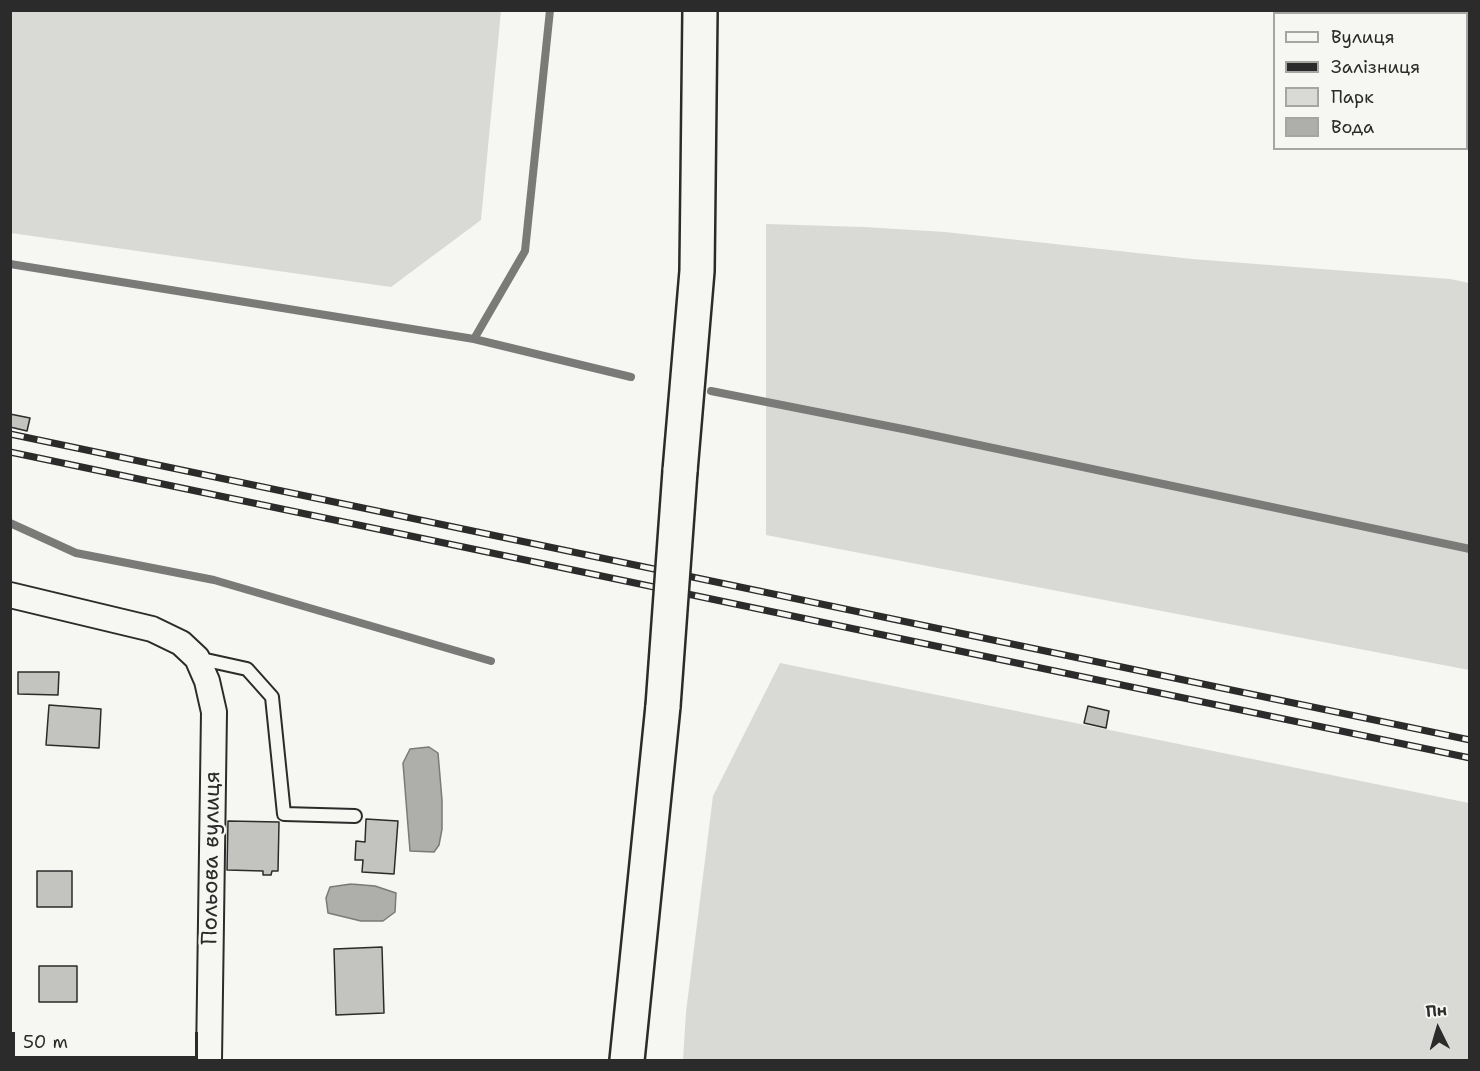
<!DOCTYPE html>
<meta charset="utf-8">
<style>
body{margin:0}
#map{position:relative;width:1480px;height:1071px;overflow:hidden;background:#f6f6f2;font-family:"Shantell Sans",sans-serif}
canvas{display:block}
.frame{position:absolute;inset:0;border:12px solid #2b2b2b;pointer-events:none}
.legend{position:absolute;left:1273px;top:12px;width:195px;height:138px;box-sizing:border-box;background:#f6f6f2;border:2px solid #a5a5a2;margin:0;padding:8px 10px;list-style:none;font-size:18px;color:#2b2b2b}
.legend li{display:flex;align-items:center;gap:12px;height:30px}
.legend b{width:30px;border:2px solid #a5a5a2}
.north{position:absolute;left:1408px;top:999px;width:60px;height:60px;-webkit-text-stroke:4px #f6f6f2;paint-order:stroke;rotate:355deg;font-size:16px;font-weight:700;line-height:24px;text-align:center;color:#2b2b2b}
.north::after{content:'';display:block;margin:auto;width:21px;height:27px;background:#2b2b2b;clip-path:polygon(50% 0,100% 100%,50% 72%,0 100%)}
.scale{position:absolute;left:12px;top:1032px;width:186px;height:27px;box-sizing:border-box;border:3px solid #2b2b2b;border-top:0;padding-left:8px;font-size:18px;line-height:21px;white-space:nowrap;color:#2b2b2b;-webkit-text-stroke:4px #f6f6f2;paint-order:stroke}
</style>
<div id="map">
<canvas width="1480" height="1071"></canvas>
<div class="frame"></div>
<ul class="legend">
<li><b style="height:8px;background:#f6f6f2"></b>Вулиця</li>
<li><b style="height:8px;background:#2b2b2b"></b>Залізниця</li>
<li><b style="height:16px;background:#d9d9d5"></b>Парк</li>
<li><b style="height:16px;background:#aeaeab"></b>Вода</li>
</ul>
<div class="north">Пн</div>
<div class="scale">50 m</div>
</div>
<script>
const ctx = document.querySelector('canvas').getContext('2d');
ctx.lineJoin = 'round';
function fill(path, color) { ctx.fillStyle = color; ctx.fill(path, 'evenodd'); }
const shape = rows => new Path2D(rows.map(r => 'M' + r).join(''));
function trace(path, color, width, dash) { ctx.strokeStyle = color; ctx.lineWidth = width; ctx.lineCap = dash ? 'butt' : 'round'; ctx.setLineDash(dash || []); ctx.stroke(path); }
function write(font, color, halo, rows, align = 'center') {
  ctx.font = font + ' "Shantell Sans",sans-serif'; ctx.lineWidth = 4.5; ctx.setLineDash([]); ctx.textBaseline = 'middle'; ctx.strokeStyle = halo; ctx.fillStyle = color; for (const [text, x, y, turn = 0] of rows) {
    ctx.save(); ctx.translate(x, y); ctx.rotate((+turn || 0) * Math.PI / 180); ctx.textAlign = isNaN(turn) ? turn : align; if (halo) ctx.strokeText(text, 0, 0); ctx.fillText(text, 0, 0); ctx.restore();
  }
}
fill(shape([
 [11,10,501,11,481,220,391,287,11,233],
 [766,224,864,227,945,232,1192,259,1450,279,1469,283,1469,670,766,535],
 [780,663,1469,803,1469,1060,683,1060,686,1012,713,796]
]), '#d9d9d5');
const water = shape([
 [429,747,438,753,442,800,442,829,439,845,434,852,410,851,403,763,410,749,429,747],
 [351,884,375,886,396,893,395,912,383,921,361,921,328,913,326,898,330,887,351,884]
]);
fill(water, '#aeaeab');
trace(water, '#7a7a78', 1.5);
trace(shape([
 [10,264,474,339,631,377],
 [474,339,525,251,550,10],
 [711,391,908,430,1470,549],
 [10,523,76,553,214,580,491,661]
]), '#7a7a78', 8);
const building = shape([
 [10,414,30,418,27,431,10,427,10,414],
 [18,672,59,672,58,695,18,694,18,672],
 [49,705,101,709,99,748,46,745,49,705],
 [1088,706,1109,711,1106,728,1084,723,1088,706],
 [366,819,398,821,394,874,362,872,363,860,355,860,356,841,365,842,366,819],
 [228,821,279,822,278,871,272,871,271,875,263,875,263,871,227,870,228,821],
 [37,871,72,871,72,907,37,907,37,871],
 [382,947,384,1013,336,1015,334,949,382,947],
 [39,966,77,966,77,1002,39,1002,39,966]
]);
fill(building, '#c3c3c0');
trace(building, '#2b2b2b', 1.5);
const lane = shape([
 [197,658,247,669,272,697,284,814,355,816]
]);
const street = shape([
 [10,595,152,629,181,643,197,658,207,681,214,712,209,1060]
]);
const highway = shape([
 [680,471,697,271,700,10],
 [627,1060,663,706]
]);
trace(lane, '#2b2b2b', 16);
trace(street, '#2b2b2b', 28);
trace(highway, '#2b2b2b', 38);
trace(lane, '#f6f6f2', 12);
trace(street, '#f6f6f2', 24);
trace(highway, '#f6f6f2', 33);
const rail = shape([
 [10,434,1470,740],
 [10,452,1470,758]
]);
trace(rail, '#2b2b2b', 7);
trace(rail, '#f6f6f2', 4.5, [14]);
const highwayBridge = shape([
 [663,706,680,471]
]);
trace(highwayBridge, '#2b2b2b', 38, []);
trace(highwayBridge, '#f6f6f2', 33);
write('22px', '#2b2b2b', '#f6f6f2', [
 ["Польова вулиця",212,858,-89]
]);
</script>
